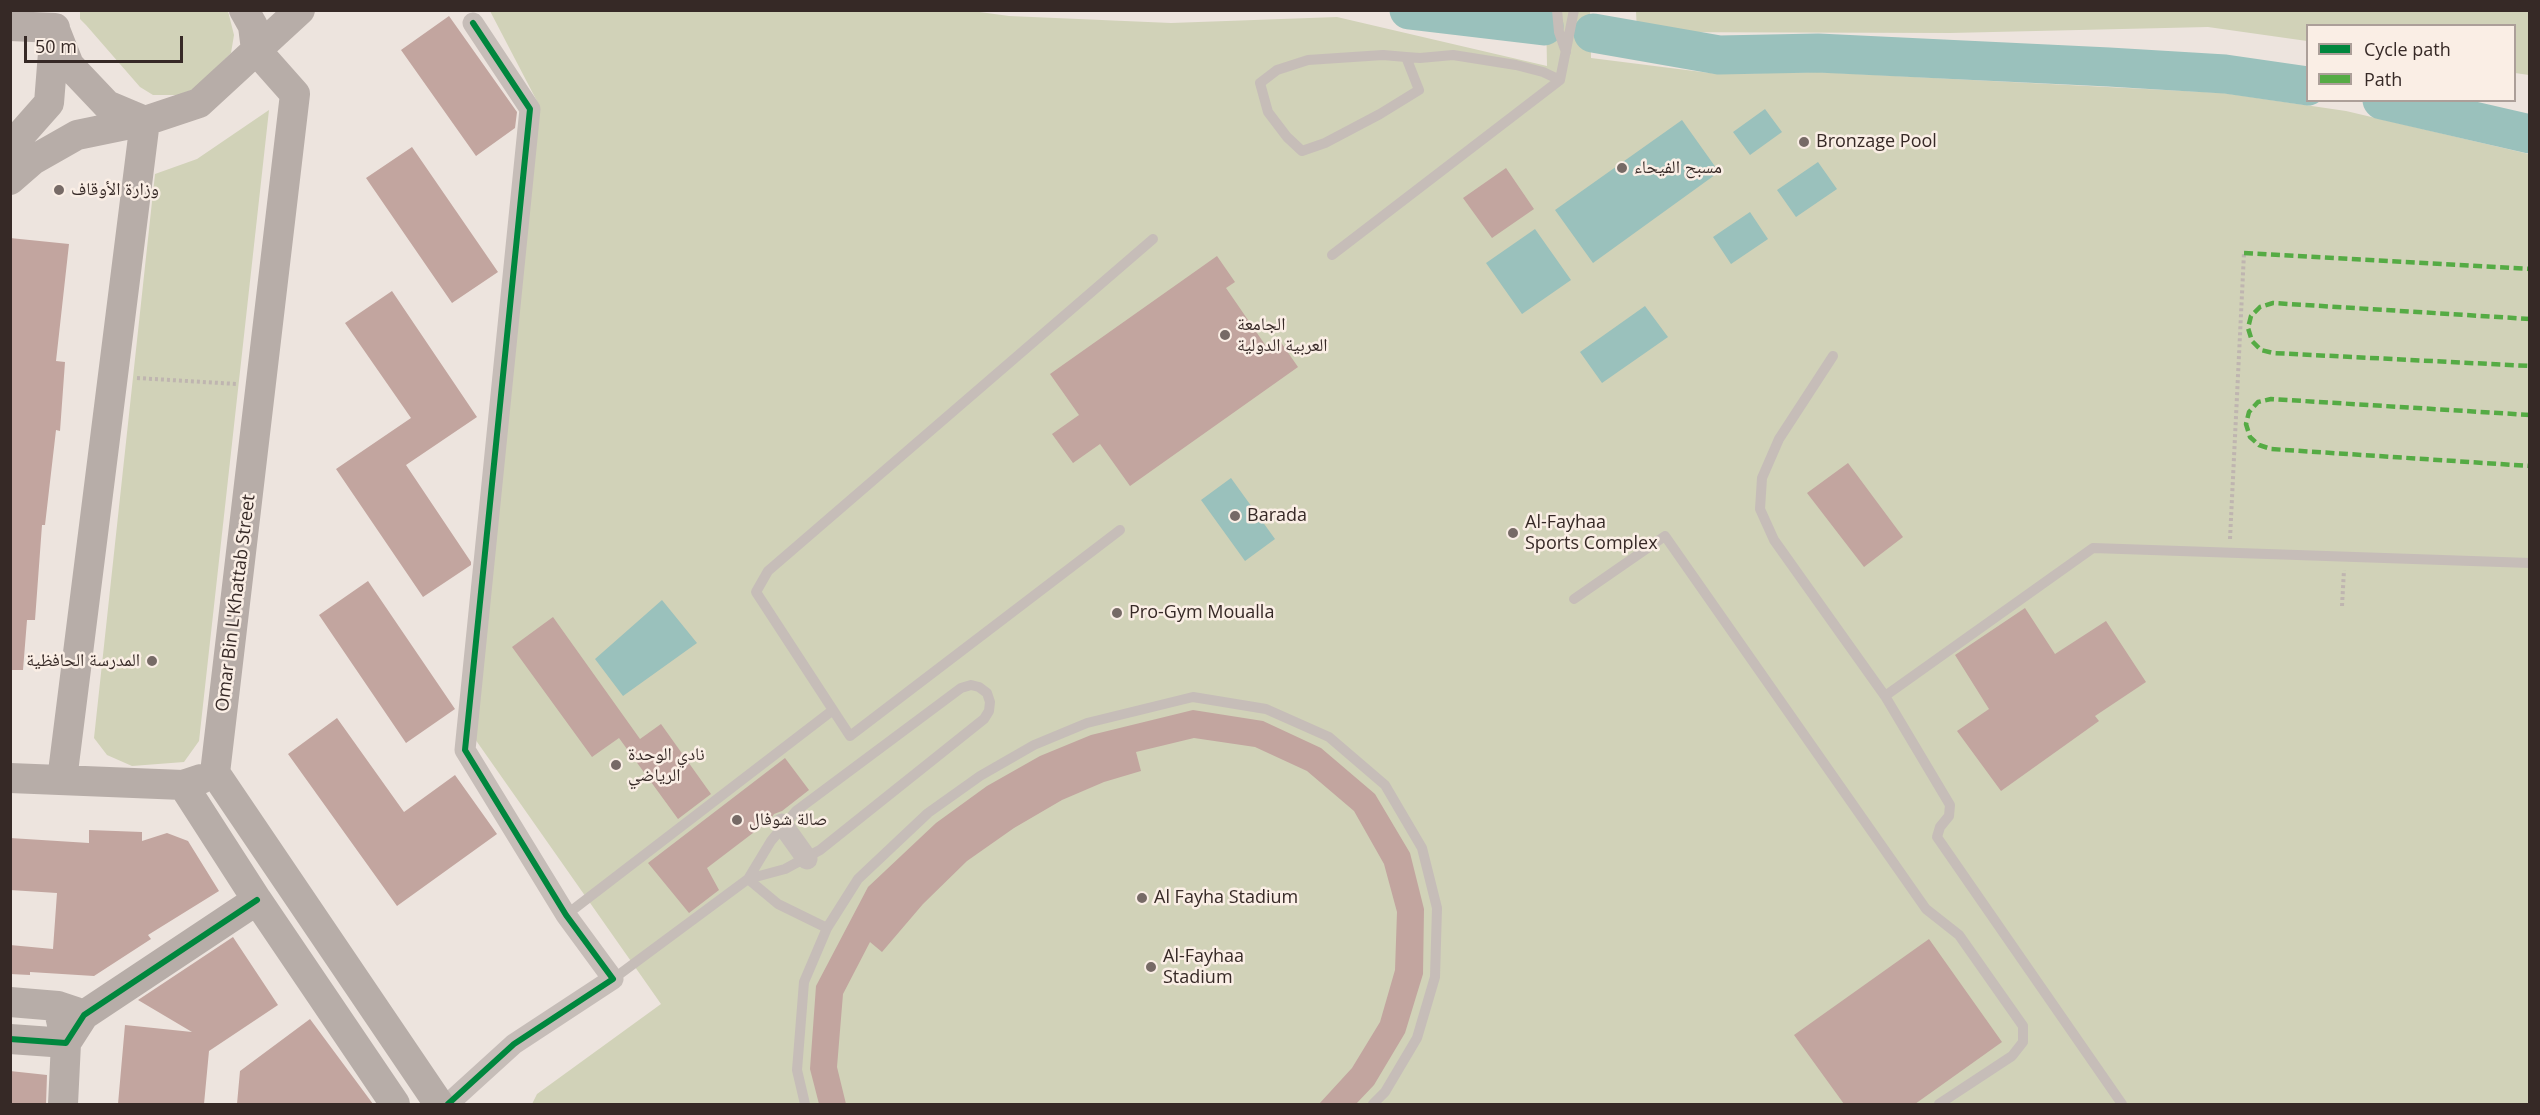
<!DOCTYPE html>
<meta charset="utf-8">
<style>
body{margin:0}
#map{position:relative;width:2540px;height:1115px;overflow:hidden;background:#ede4de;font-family:"Open Sans",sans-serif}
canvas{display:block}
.frame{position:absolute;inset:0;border:12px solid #362926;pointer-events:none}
.legend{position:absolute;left:2306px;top:24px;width:210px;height:78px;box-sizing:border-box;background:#faeee5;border:2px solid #ac9f99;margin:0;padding:8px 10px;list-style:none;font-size:18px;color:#362926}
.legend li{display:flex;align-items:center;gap:12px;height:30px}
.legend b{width:30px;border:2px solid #ac9f99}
.scale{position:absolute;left:24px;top:36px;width:159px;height:27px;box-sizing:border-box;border:3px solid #362926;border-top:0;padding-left:8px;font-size:18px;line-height:21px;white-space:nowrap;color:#362926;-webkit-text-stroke:4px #faeee5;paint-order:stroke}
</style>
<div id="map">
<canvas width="2540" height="1115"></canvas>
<div class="frame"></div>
<ul class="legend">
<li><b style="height:8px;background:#00873e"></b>Cycle path</li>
<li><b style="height:8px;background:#55ab44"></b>Path</li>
</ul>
<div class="scale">50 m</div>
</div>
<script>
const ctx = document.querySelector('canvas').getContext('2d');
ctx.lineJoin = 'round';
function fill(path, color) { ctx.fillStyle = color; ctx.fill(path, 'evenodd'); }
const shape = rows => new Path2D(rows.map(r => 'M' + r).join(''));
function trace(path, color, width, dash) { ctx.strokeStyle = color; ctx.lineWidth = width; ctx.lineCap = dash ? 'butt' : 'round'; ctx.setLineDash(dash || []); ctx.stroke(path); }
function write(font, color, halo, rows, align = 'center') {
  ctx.font = font + ' "Open Sans","Noto Naskh Arabic",sans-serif'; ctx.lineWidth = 5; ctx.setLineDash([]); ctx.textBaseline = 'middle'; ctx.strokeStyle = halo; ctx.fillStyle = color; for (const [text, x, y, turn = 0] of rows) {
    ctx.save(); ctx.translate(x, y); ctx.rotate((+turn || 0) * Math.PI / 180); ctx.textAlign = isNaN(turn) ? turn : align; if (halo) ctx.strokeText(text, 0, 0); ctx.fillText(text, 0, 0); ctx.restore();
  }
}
fill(shape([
 [965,10,1009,16,1171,23,1337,17,1547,66,1546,11,1590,11,1591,58,1718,74,1818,72,2223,93,2346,111,2529,154,2529,1104,532,1104,537,1094,661,1004,475,739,539,105,490,11],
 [80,11,228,11,234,35,231,53,194,89,178,95,153,95,140,87,86,25,80,19],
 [1636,11,2529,11,2529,75,2515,73,2514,26,2308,26,2307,41,2208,27,1950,33,1637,32],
 [269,110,199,741,184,762,132,766,107,755,94,738,155,174,197,159]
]), '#d1d2b8');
fill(shape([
 [1765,109,1782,132,1750,155,1733,132],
 [1682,120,1719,172,1593,263,1555,210],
 [1818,162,1837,189,1796,217,1777,190],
 [1750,212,1768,239,1731,264,1713,237],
 [1535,229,1571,280,1522,314,1486,263],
 [1645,306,1668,337,1602,383,1580,352],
 [1231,478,1275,539,1245,561,1201,500],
 [662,600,697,643,623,696,595,659]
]), '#9ac1bc');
trace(shape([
 [1409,10,1544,26],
 [1593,33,1719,55,1818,53,2109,67,2225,74,2308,86],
 [2382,100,2530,134]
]), '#9ac1bc', 39);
fill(shape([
 [449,16,517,112,515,128,476,156,401,50],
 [412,147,498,272,452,303,366,178],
 [1506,168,1534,209,1492,238,1463,198],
 [10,238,69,244,56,361,65,362,60,431,56,430,45,525,42,525,35,620,27,620,23,670,10,670],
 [1217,256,1235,282,1226,288,1268,349,1280,341,1298,367,1130,486,1100,444,1073,463,1052,434,1079,415,1050,374],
 [392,291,477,417,406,465,471,562,471,565,423,597,336,469,411,418,345,323],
 [1848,463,1903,537,1864,567,1807,493],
 [368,581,455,709,406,743,319,615],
 [2025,608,2055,654,2106,621,2146,682,2095,716,2099,721,2001,791,1957,731,1989,709,1955,655],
 [553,617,640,739,661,724,711,794,678,819,619,738,592,757,512,647],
 [1193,710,1263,721,1321,748,1375,794,1410,853,1424,909,1423,974,1405,1033,1374,1085,1356,1104,1319,1104,1352,1068,1380,1022,1395,970,1397,912,1384,864,1354,811,1307,771,1255,747,1194,738,1136,752,1141,771,1104,782,1062,800,1014,828,967,861,923,904,882,952,870,942,843,994,837,1067,846,1104,819,1104,810,1069,816,986,868,887,936,823,987,786,1040,756,1091,735],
 [337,718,404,812,455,775,497,834,397,906,288,754],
 [785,758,809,790,782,811,774,814,770,820,707,868,719,890,689,913,648,863],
 [89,830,142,832,142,841,167,833,188,841,219,891,148,935,151,939,94,976,30,972,30,975,10,974,10,945,53,949,57,893,10,890,10,838,89,843],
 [233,937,278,1005,209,1051,204,1104,118,1104,125,1025,192,1032,138,1000],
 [1929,939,2002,1042,1915,1104,1844,1104,1794,1035],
 [310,1019,373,1104,237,1104,240,1071],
 [10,1071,47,1075,46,1104,10,1104]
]), '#c2a59f');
trace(shape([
 [137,378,237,384],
 [2230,539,2244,253],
 [2342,606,2344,570]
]), '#bfb5b0', 4, [3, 3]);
trace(shape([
 [1557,10,1559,32,1566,52],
 [1406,57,1419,90,1380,114,1325,143,1302,151,1287,137,1268,112,1260,83,1277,70,1308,60,1383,55,1406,57,1420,58,1453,55,1516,65,1543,72,1560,80],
 [1332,255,1560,80,1574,10],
 [1833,356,1779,439,1762,478,1760,509,1774,540,1885,696,1950,805,1949,816,1940,827,1937,837,2122,1104],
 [1574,599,1665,536,1926,909,1959,935,2023,1026,2023,1042,2012,1056,1939,1104],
 [1885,696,2093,548,2530,563],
 [833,710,756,592,768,571,1153,239],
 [748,879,778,904,827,928],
 [566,915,833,710,850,736,1120,530],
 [613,979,748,879,785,869,820,850,984,719,989,711,990,702,987,693,979,687,971,685,961,688,796,811,771,841,748,879],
 [805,1104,797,1070,804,982,827,928,858,879,928,813,980,776,1034,745,1087,723,1193,697,1266,709,1329,737,1385,785,1422,848,1437,908,1435,977,1417,1038,1385,1092,1373,1104]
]), '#c6bdb8', 10);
trace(shape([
 [782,824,807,859],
 [448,1104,514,1044,613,979,566,915,465,750,530,109,473,23]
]), '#c6bdb8', 21);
trace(shape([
 [244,10,253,26,256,50,295,94,215,773,439,1104],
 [10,26,55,28,49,103,10,147],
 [56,32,69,65,107,105,145,121],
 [10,180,33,160,77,135,145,121,199,103,300,10],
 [10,778,183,785,201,779],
 [62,780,145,121],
 [183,785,257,900,395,1104],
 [10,1002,58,1006,76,1012],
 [58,1006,66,1043,63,1104],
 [10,1039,66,1043,84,1015,257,900]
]), '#b7ada8', 30);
trace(shape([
 [2244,253,2530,269],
 [2530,319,2273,303,2260,307,2251,316,2248,328,2252,341,2261,350,2273,353,2530,366],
 [2530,415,2271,399,2258,402,2249,412,2246,424,2250,437,2259,445,2271,449,2530,466]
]), '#55ab44', 4.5, [9, 4.5]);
trace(shape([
 [10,1039,66,1043,84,1015,257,900],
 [448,1104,514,1044,613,979,566,915,465,750,530,109,473,23]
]), '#00873e', 6);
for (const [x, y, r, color] of [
 [1804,142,6,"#766a66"],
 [1622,168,6,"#766a66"],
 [59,190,6,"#766a66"],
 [1225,335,6,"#766a66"],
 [1235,516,6,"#766a66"],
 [1513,533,6,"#766a66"],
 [1117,613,6,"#766a66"],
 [152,661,6,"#766a66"],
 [616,765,6,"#766a66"],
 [737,820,6,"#766a66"],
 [1142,898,6,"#766a66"],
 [1151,967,6,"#766a66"]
]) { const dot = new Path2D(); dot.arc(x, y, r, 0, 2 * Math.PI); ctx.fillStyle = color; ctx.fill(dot); trace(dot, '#faeee5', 2); }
write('18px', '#362926', '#faeee5', [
 ["Bronzage Pool",1816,142],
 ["مسبح الفيحاء",1634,168],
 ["وزارة الأوقاف",71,190],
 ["الجامعة",1237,325],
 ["العربية الدولية",1237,346],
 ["Barada",1247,516],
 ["Al-Fayhaa",1525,523],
 ["Sports Complex",1525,544],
 ["Pro-Gym Moualla",1129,613],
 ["المدرسة الحافظية",140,661,"right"],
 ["نادي الوحدة",628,755],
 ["الرياضي",628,776],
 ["صالة شوفال",749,820],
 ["Al Fayha Stadium",1154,898],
 ["Al-Fayhaa",1163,957],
 ["Stadium",1163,978]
], 'left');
write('18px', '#362926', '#faeee5', [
 ["Omar Bin L'Khattab Street",236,603,-83]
]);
</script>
